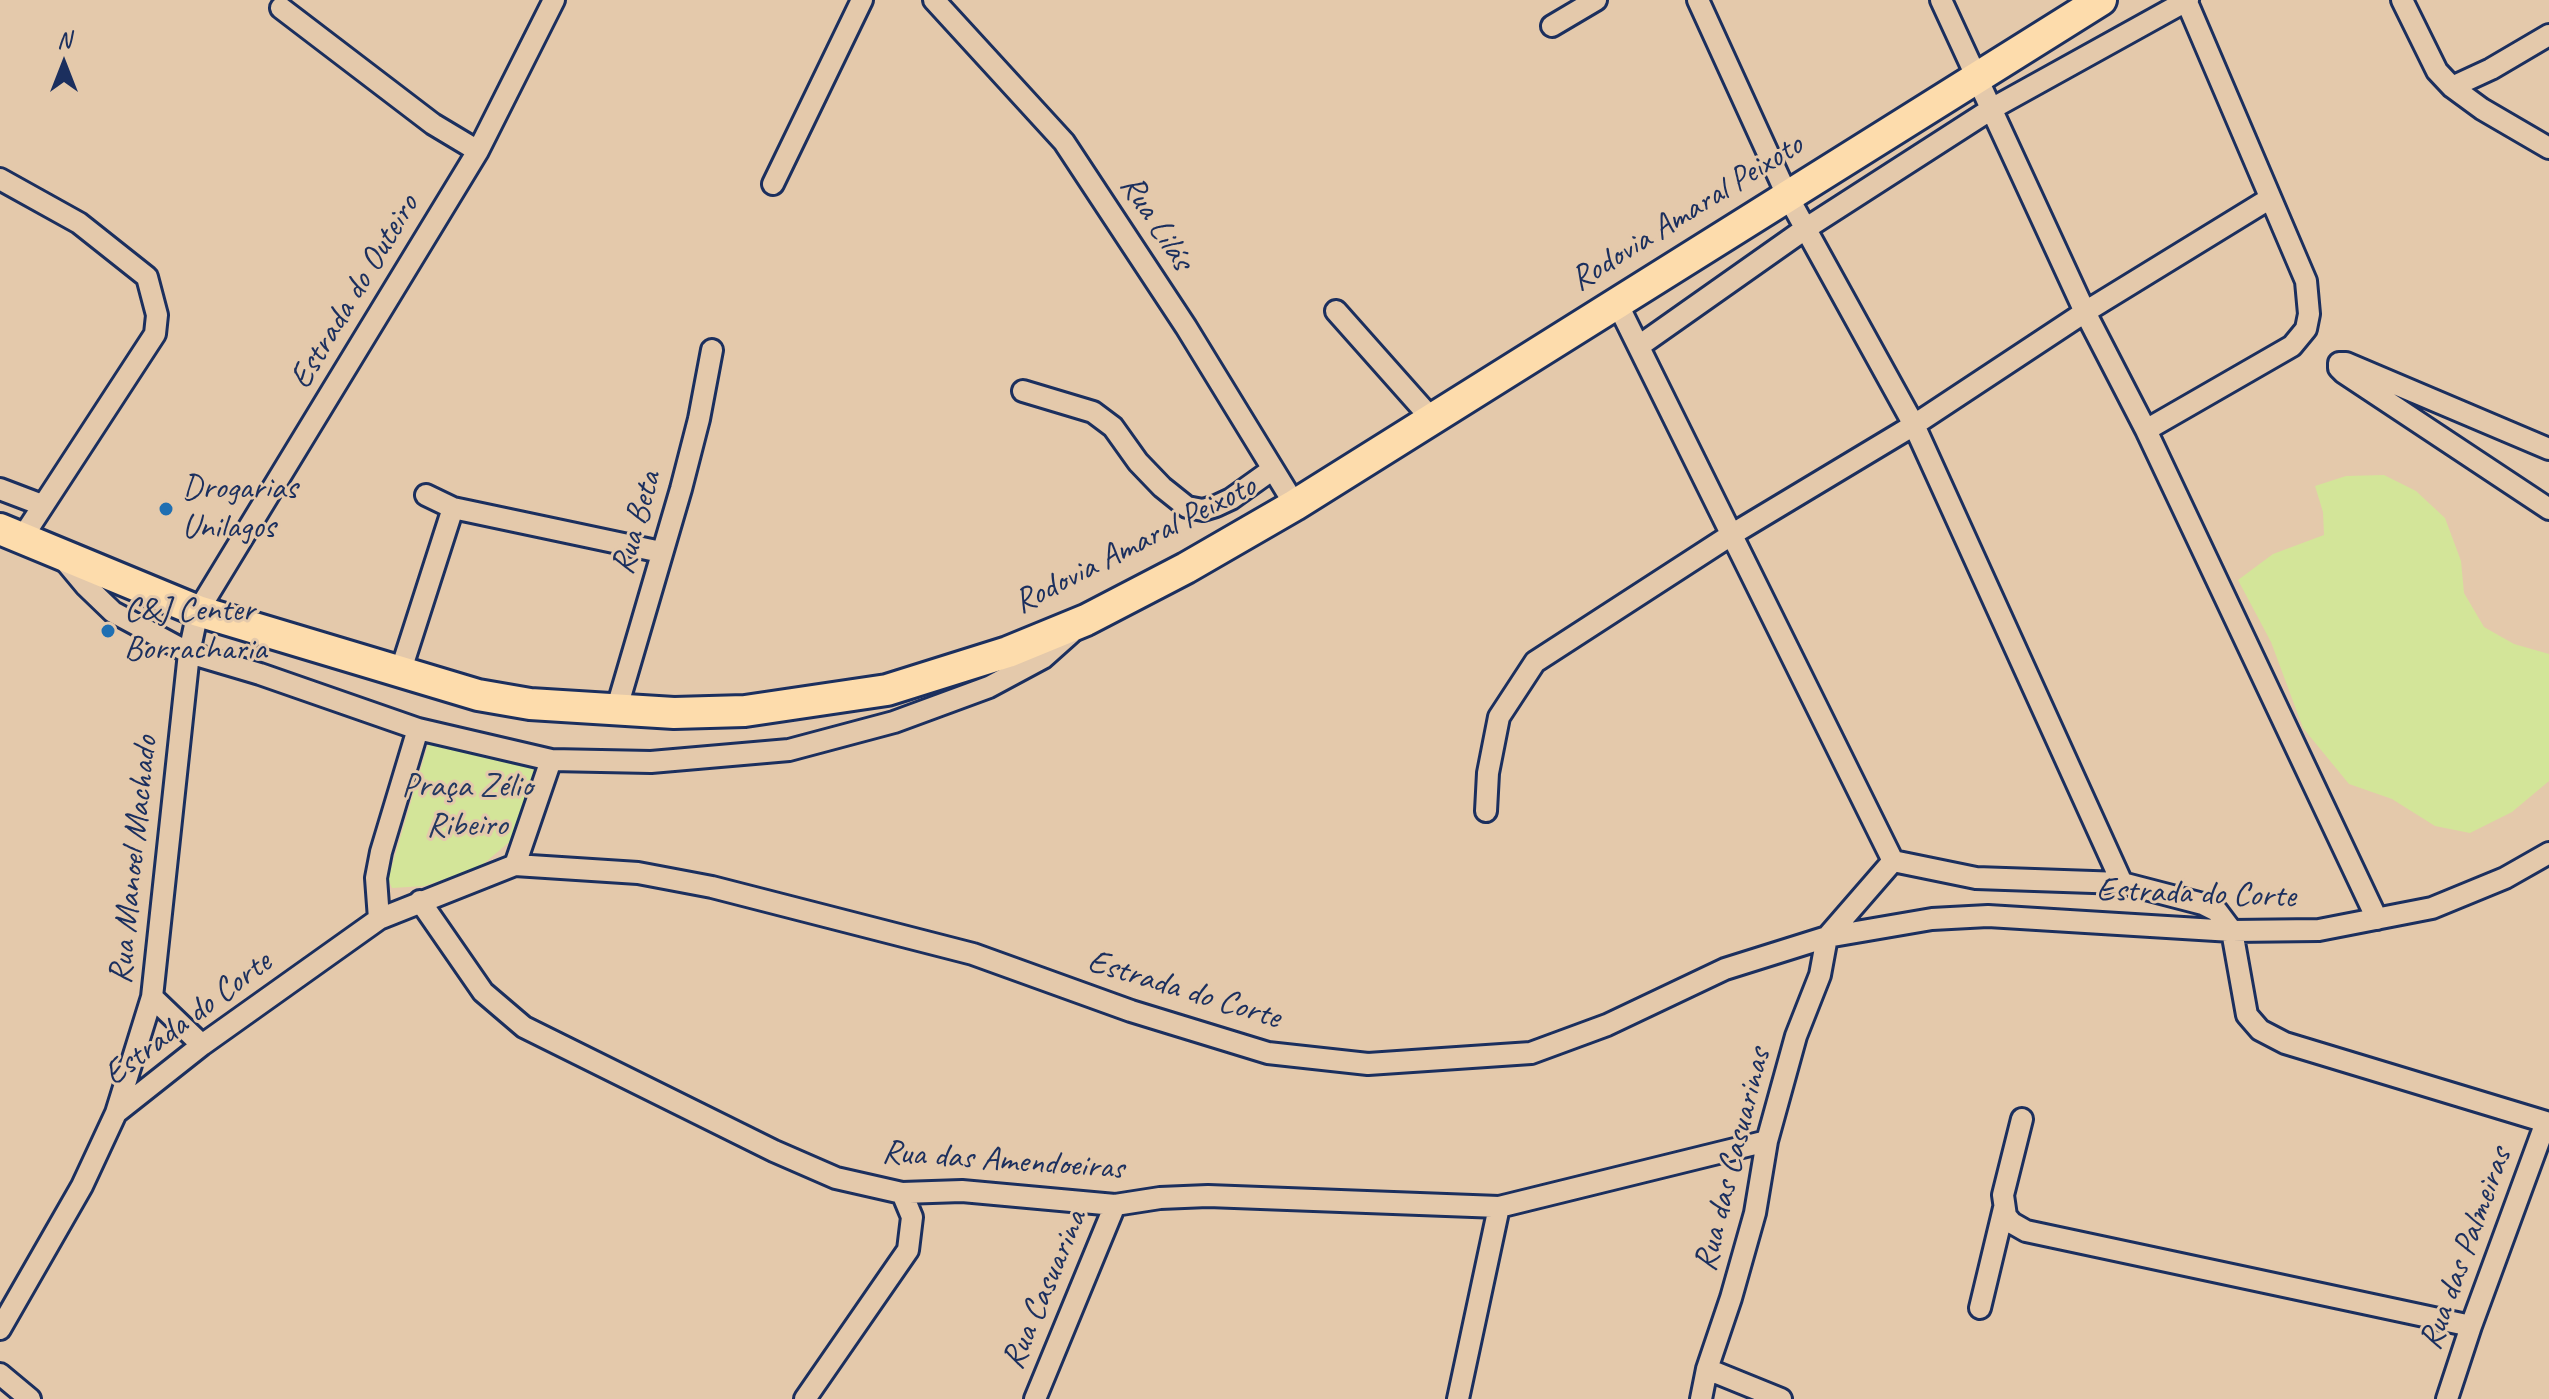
<!DOCTYPE html>
<meta charset="utf-8">
<style>
body{margin:0}
#map{position:relative;width:2549px;height:1399px;overflow:hidden;background:#e4c9ab;font-family:Caveat,sans-serif}
canvas{display:block}
.north{position:absolute;left:24px;top:24px;width:80px;height:80px;-webkit-text-stroke:6px #e4c9ab;paint-order:stroke;rotate:0deg;font-size:22px;font-weight:700;line-height:32px;text-align:center;color:#1b2f5e}
.north::after{content:'';display:block;margin:auto;width:28px;height:36px;background:#1b2f5e;clip-path:polygon(50% 0,100% 100%,50% 72%,0 100%)}
</style>
<div id="map">
<canvas width="2549" height="1399"></canvas>
<div class="north">N</div>
</div>
<script>
const ctx = document.querySelector('canvas').getContext('2d');
ctx.lineJoin = 'round';
function fill(path, color) { ctx.fillStyle = color; ctx.fill(path, 'evenodd'); }
const shape = rows => new Path2D(rows.map(r => 'M' + r).join(''));
function trace(path, color, width, dash) { ctx.strokeStyle = color; ctx.lineWidth = width; ctx.lineCap = dash ? 'butt' : 'round'; ctx.setLineDash(dash || []); ctx.stroke(path); }
function write(font, color, halo, rows, align = 'center') {
  ctx.font = font + ' Caveat,sans-serif'; ctx.lineWidth = 6; ctx.setLineDash([]); ctx.textBaseline = 'middle'; ctx.strokeStyle = halo; ctx.fillStyle = color; for (const [text, x, y, turn = 0] of rows) {
    ctx.save(); ctx.translate(x, y); ctx.rotate((+turn || 0) * Math.PI / 180); ctx.textAlign = isNaN(turn) ? turn : align; if (halo) ctx.strokeText(text, 0, 0); ctx.fillText(text, 0, 0); ctx.restore();
  }
}
fill(shape([
 [2384,475,2416,491,2445,518,2461,561,2464,593,2484,627,2514,644,2549,654,2549,781,2512,812,2470,833,2435,826,2392,799,2349,784,2303,728,2271,642,2238,580,2273,554,2324,535,2323,512,2315,486,2346,476],
 [429,741,527,762,538,775,514,838,481,866,425,886,392,888,388,879]
]), '#d3e599');
const minor = shape([
 [934,0,1064,142,1186,327,1295,505],
 [1698,0,1787,195,1914,425,2122,883],
 [1941,0,2085,312,2146,430,2377,919],
 [2402,0,2437,71,2452,87,2482,109,2549,148],
 [281,8,433,124,478,151],
 [1552,26,1596,0],
 [2452,87,2491,69,2549,35],
 [0,179,79,223,147,277,157,315,155,334,22,538],
 [773,184,862,0],
 [1617,303,1893,861,1976,878,2122,883,2203,904,2217,911,2232,931,2247,1015,2260,1030,2285,1043,2546,1122],
 [1336,311,1431,418],
 [1639,346,1805,229,1993,108,2188,0],
 [1023,391,1093,412,1113,427,1138,462,1162,487,1187,507,1203,510,1216,506,1231,499,1273,469],
 [2146,430,2292,346,2306,329,2309,314,2306,281,2186,0],
 [2549,449,2346,363,2339,363,2339,368,2344,373,2549,509],
 [0,489,42,505],
 [426,495,453,508,661,552],
 [61,556,86,586,113,612,189,653,260,674,418,729,551,760,651,762,789,750,894,722,989,687,1043,658,1071,633],
 [400,673,453,508],
 [616,711,681,489,699,419,712,350],
 [1486,811,1488,773,1499,717,1535,662,1731,535,1914,425,2085,312,2269,199],
 [515,865,551,760],
 [420,901,483,992,524,1027,774,1151,836,1178,902,1193,962,1191,1115,1205,1160,1198,1208,1196,1499,1207,1767,1141],
 [379,919,376,878,381,852,418,729],
 [152,997,202,1045],
 [116,1113,152,997,189,653,198,611,478,151,554,0],
 [2022,1119,2003,1195,2006,1216,2012,1223,2026,1231,2471,1326],
 [1980,1308,2004,1208],
 [0,1329,82,1186,116,1113,202,1045,379,919,515,865,638,873,712,887,973,954,1131,1011,1268,1053,1368,1064,1531,1053,1607,1025,1725,969,1827,937,1893,861],
 [1707,1369,1781,1399],
 [0,1374,30,1399],
 [805,1399,908,1250,912,1217,902,1193],
 [1035,1399,1115,1205],
 [1458,1399,1499,1207],
 [1701,1399,1707,1369,1731,1298,1755,1213,1767,1141,1796,1036,1820,975,1827,937,1932,919,1988,916,2232,931,2319,930,2432,908,2505,878,2549,853],
 [2447,1399,2471,1326,2546,1122]
]);
const highway = shape([
 [0,529,198,611,478,695,530,704,674,713,745,711,887,690,1008,652,1086,620,1186,568,1295,505,2101,0]
]);
trace(minor, '#1b2f5e', 26);
trace(highway, '#1b2f5e', 36);
trace(minor, '#e4c9ab', 20);
trace(highway, '#fddcac', 30);
for (const [x, y, r, color] of [
 [166,509,8,"#1f6fb2"],
 [108,631,8,"#1f6fb2"]
]) { const dot = new Path2D(); dot.arc(x, y, r, 0, 2 * Math.PI); ctx.fillStyle = color; ctx.fill(dot); trace(dot, '#e4c9ab', 3); }
write('34px', '#1b2f5e', '#e4c9ab', [
 ["Rodovia Amaral Peixoto",1687,213,-32],
 ["Rua Lilás",1156,223,57],
 ["Estrada do Outeiro",355,292,-59],
 ["Rua Beta",637,523,-74],
 ["Rodovia Amaral Peixoto",1135,545,-27],
 ["Rua Manoel Machado",134,860,-84],
 ["Estrada do Corte",2196,894,2],
 ["Estrada do Corte",1184,990,17],
 ["Estrada do Corte",188,1019,-37],
 ["Rua das Casuarinas",1733,1160,-76],
 ["Rua das Amendoeiras",1003,1161,4],
 ["Rua das Palmeiras",2466,1249,-70],
 ["Rua Casuarina",1045,1290,-67]
]);
write('34px', '#1b2f5e', '#e4c9ab', [
 ["Drogarias",182,489],
 ["Unilagos",182,528],
 ["C&J Center",124,611],
 ["Borracharia",124,650]
], 'left');
write('34px', '#243861', '#e4c9ab', [
 ["Praça Zélio",467,787],
 ["Ribeiro",467,826]
]);
</script>
